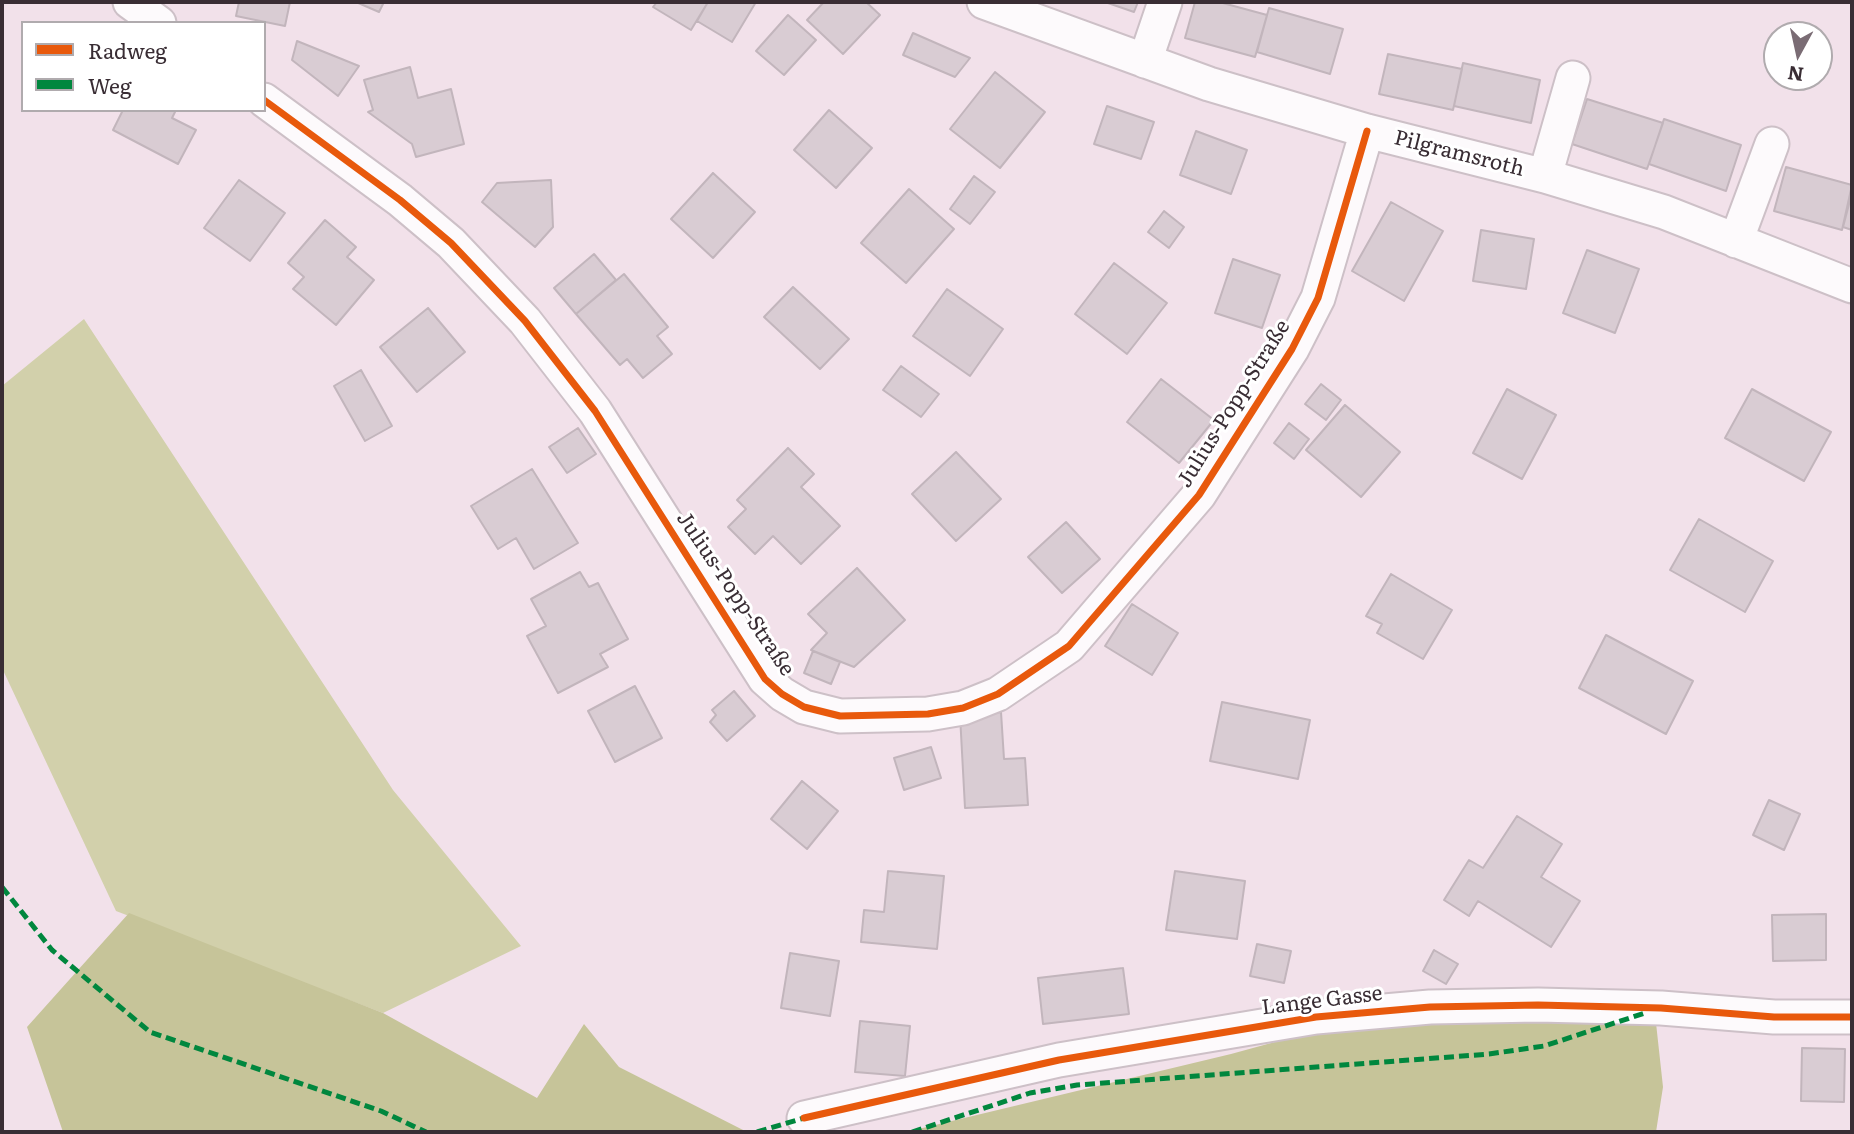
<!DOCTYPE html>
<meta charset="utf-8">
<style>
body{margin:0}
#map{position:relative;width:1854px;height:1134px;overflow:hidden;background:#f2e1ea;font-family:Literata,serif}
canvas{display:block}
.frame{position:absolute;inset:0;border:4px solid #392d34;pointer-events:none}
.legend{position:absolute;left:21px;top:21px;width:245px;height:91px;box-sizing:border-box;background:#fff;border:2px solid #b0abae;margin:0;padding:9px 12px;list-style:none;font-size:21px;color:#392d34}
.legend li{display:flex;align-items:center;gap:14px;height:35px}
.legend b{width:35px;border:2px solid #b0abae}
.north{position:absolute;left:1763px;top:21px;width:70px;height:70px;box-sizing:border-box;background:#fff;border:2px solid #b0abae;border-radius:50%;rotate:188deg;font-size:19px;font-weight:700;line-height:28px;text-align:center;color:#392d34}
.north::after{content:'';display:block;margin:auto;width:24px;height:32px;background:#7a6c74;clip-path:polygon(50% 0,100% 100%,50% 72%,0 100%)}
</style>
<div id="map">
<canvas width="1854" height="1134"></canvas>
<div class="frame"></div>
<ul class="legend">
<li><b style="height:9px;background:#e8590c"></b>Radweg</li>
<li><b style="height:9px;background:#00873e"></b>Weg</li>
</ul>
<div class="north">N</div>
</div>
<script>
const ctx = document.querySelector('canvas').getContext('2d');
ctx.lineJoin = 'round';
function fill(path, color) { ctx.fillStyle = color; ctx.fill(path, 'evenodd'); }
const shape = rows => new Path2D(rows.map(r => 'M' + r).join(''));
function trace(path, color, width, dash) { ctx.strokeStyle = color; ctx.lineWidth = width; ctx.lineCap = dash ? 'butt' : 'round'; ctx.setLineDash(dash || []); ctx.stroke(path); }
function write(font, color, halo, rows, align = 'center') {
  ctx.font = font + ' Literata,serif'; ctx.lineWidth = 6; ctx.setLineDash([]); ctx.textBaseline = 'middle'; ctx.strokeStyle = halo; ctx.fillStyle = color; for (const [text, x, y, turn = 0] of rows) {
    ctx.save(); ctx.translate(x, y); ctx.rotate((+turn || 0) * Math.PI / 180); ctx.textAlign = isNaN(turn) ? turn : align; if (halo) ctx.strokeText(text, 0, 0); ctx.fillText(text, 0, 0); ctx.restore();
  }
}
fill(shape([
 [84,319,393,790,521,946,383,1013,116,911,2,668,2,386]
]), '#d2d0ab');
fill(shape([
 [129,913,383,1013,537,1098,584,1024,619,1067,747,1132,63,1132,27,1027],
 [1541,1016,1656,1023,1663,1087,1656,1132,906,1132,1231,1054,1326,1028]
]), '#c6c499');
const building = shape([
 [239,2,290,2,285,26,236,16,239,2],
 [356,2,384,2,379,12,356,2],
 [657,2,708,2,691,30,653,7,657,2],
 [708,2,756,2,732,42,697,21,708,2],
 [824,2,866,2,880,15,843,54,807,20,824,2],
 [1105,2,1138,2,1134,12,1105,2],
 [1195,2,1219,2,1267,15,1255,57,1185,38,1195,2],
 [1269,8,1343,29,1330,74,1257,52,1269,8],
 [788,15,816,40,784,75,756,51,788,15],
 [913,33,970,58,955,77,903,55,913,33],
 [297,41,359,66,338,96,292,60,297,41],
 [1388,54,1462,69,1453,110,1379,94,1388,54],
 [1463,63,1540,80,1531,123,1454,106,1463,63],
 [410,67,418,98,451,89,464,144,416,157,412,144,368,112,373,110,364,80,410,67],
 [995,72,1045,112,1000,168,950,129,995,72],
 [1587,99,1663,123,1647,169,1572,144,1587,99],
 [1107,106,1154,122,1141,159,1094,144,1107,106],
 [123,110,176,110,172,118,196,130,178,164,113,130,123,110],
 [829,110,872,148,836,188,794,150,829,110],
 [1664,119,1741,145,1726,191,1649,164,1664,119],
 [1196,131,1247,150,1231,194,1180,175,1196,131],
 [1786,167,1852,185,1842,230,1774,211,1786,167],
 [713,173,755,212,713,258,671,219,713,173],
 [974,176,995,192,970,224,950,209,974,176],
 [239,180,285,213,250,261,204,228,239,180],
 [551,180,553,227,535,247,482,202,497,183,551,180],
 [909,189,954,229,906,283,861,243,909,189],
 [1852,193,1852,230,1843,227,1852,193],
 [1391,202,1443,231,1404,301,1352,271,1391,202],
 [1164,211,1184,227,1169,248,1148,232,1164,211],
 [325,220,356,247,347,257,374,280,336,325,293,289,304,277,288,263,325,220],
 [1481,230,1534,239,1526,289,1473,281,1481,230],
 [1587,250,1639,269,1615,333,1563,313,1587,250],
 [594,254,616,280,576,314,554,288,594,254],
 [1233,259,1280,275,1262,328,1215,313,1233,259],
 [1114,263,1167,303,1127,354,1075,314,1114,263],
 [624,274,668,327,657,336,672,354,643,378,627,359,620,365,576,314,624,274],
 [793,287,849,339,820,369,764,317,793,287],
 [947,289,1003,329,970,376,913,336,947,289],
 [428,308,465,352,417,392,380,347,428,308],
 [901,366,939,394,921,417,883,390,901,366],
 [361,370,392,426,365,441,334,386,361,370],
 [1161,379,1214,420,1179,463,1127,422,1161,379],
 [1321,384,1341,400,1326,420,1305,404,1321,384],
 [1507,389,1556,415,1522,479,1473,453,1507,389],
 [1752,389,1831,432,1804,481,1725,438,1752,389],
 [1345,405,1400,452,1361,497,1306,450,1345,405],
 [1289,423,1309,439,1294,459,1274,443,1289,423],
 [578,428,596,454,567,473,549,447,578,428],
 [788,448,814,474,801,487,840,526,801,564,773,536,755,554,728,527,746,509,737,500,788,448],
 [956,452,1001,499,956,541,912,494,956,452],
 [532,469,578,543,534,569,516,538,498,549,471,506,532,469],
 [1699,519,1773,561,1745,612,1670,570,1699,519],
 [1066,522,1100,559,1062,593,1028,557,1066,522],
 [857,568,905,620,854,667,811,650,827,633,808,614,857,568],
 [580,572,589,587,598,583,628,639,600,654,608,667,558,693,527,636,546,626,531,599,580,572],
 [1391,574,1452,610,1423,659,1377,633,1382,624,1366,616,1391,574],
 [1132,604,1178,633,1152,675,1105,646,1132,604],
 [1606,635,1693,681,1666,734,1579,688,1606,635],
 [813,651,840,662,831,684,804,673,813,651],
 [635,686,662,738,615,762,588,711,635,686],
 [734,691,755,716,727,741,710,722,716,715,712,710,734,691],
 [1222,702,1310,720,1298,779,1210,761,1222,702],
 [1001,712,1004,759,1025,758,1028,805,965,808,960,715,1001,712],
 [931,747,941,778,904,790,894,758,931,747],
 [802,781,838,811,807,849,771,819,802,781],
 [1769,800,1800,814,1784,850,1753,835,1769,800],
 [1517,816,1562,844,1541,877,1580,901,1551,947,1478,901,1469,916,1444,900,1469,860,1483,868,1517,816],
 [888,871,944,876,937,949,861,942,864,910,884,912,888,871],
 [1175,871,1245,881,1237,939,1166,930,1175,871],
 [1826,914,1826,960,1773,961,1772,915,1826,914],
 [1257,944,1291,951,1284,983,1250,976,1257,944],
 [1434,950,1458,964,1446,984,1423,971,1434,950],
 [790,953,839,961,830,1016,781,1008,790,953],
 [1123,968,1129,1014,1043,1024,1038,978,1123,968],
 [860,1021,910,1026,905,1076,855,1072,860,1021],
 [1802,1048,1845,1049,1844,1102,1801,1101,1802,1048]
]);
fill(building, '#d9ccd3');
trace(building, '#c2b5bc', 2);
const minor = shape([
 [130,2,159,23],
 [984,2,1209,84,1367,131,1545,176,1664,212,1852,286],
 [1145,61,1165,2],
 [264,100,400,200,451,243,525,321,595,411,765,679,782,694,804,707,840,716,928,714,963,708,998,694,1069,646,1199,495,1292,349,1318,298,1367,131],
 [1545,176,1573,78],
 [1736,241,1772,144],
 [804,1118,1059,1060,1316,1017,1430,1007,1538,1005,1661,1008,1774,1017,1852,1017]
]);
trace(minor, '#cdc0c7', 37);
trace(minor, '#fdfafc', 33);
trace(shape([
 [2,887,52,950,150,1032,381,1111,426,1132],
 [757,1132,804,1118],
 [912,1132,1030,1093,1077,1085,1489,1054,1544,1046,1645,1013]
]), '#00873e', 5, [10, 5]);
trace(shape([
 [264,100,400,200,451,243,525,321,595,411,765,679,782,694,804,707,840,716,928,714,963,708,998,694,1069,646,1199,495,1292,349,1318,298,1367,131],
 [804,1118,1059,1060,1316,1017,1430,1007,1538,1005,1661,1008,1774,1017,1852,1017]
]), '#e8590c', 7);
write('21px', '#392d34', '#fff', [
 ["Pilgramsroth",1459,154,14],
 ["Julius-Popp-Straße",1234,404,-58],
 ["Julius-Popp-Straße",735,594,56],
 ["Lange Gasse",1322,1001,-7]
]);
</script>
